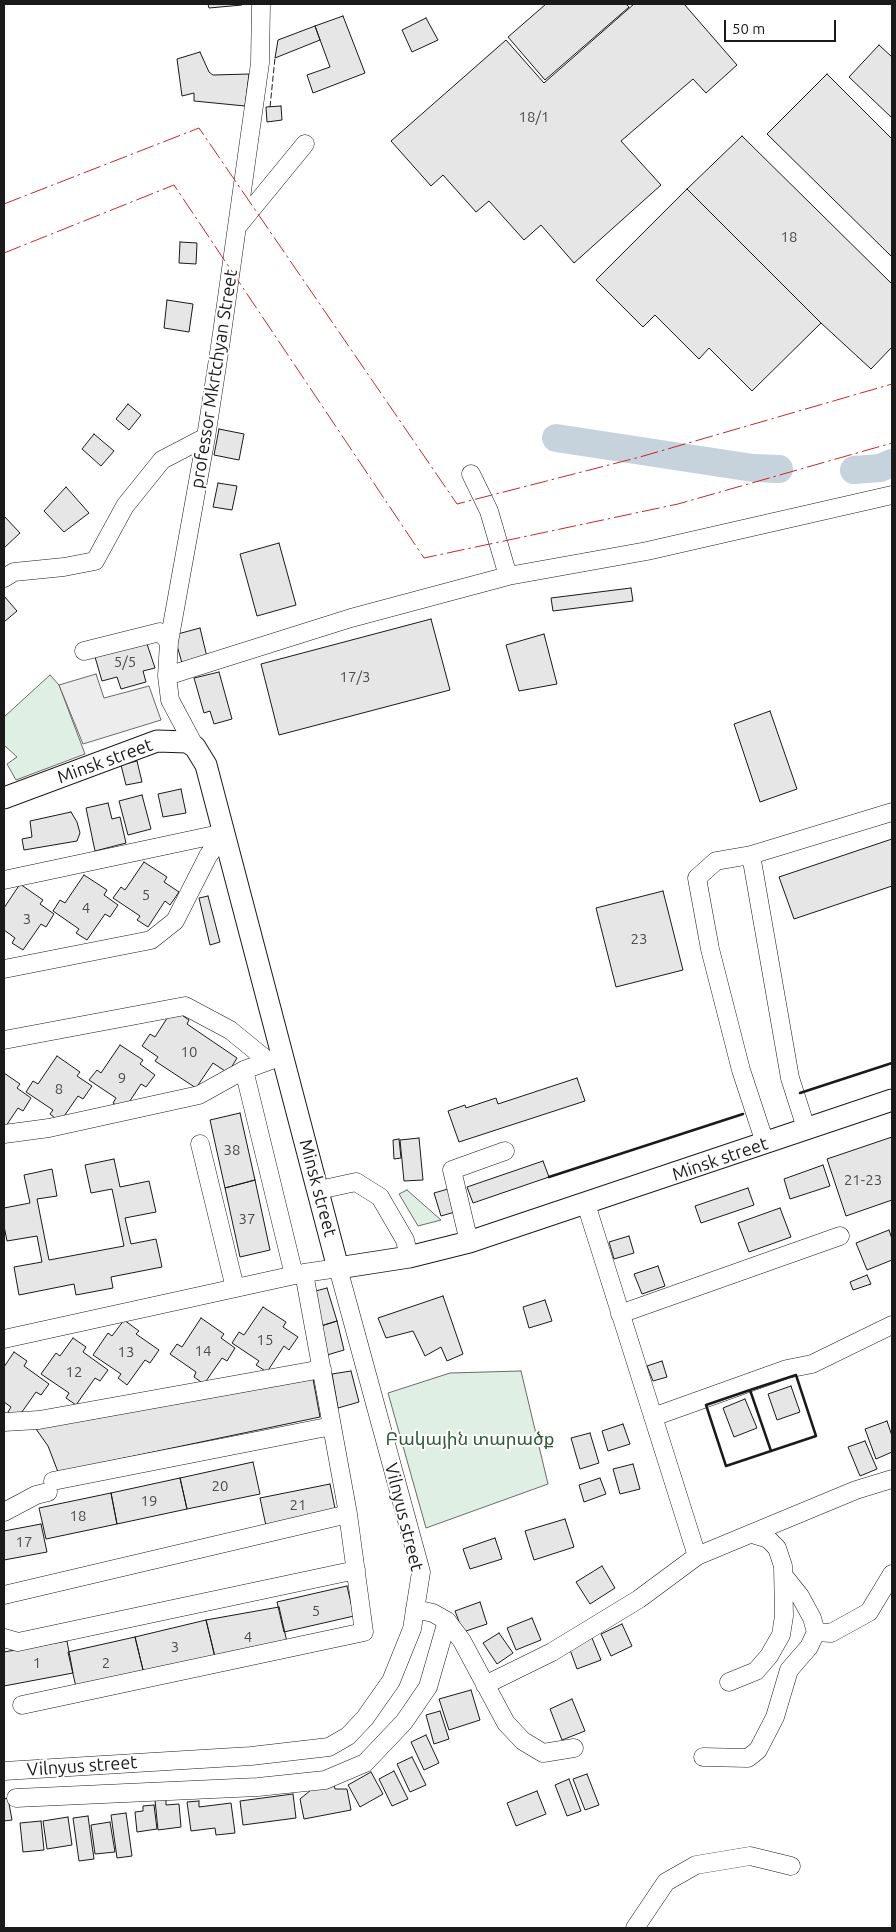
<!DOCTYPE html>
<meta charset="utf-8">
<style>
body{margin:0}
#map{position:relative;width:896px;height:1932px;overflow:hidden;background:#fff;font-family:Ubuntu,sans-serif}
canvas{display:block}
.frame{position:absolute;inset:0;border:5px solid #1a1a1a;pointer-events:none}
.scale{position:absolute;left:724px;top:20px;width:112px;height:22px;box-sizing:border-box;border:2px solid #1a1a1a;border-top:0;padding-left:6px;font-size:15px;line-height:18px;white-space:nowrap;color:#1a1a1a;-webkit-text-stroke:4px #fff;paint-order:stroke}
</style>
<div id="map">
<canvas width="896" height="1932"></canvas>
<div class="frame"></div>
<div class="scale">50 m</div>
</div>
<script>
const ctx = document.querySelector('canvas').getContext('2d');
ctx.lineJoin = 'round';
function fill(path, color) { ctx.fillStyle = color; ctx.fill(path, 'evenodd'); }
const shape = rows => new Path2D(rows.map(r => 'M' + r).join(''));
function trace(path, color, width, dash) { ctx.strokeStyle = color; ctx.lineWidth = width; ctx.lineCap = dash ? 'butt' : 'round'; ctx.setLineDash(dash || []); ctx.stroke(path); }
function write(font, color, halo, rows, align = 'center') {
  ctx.font = font + ' Ubuntu,"Noto Sans Armenian",sans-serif'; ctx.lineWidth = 4; ctx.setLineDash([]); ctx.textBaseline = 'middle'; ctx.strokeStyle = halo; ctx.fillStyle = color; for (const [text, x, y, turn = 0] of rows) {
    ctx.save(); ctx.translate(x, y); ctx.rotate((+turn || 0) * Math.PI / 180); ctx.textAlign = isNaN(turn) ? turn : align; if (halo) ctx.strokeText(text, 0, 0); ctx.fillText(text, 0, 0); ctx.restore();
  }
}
const green = shape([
 [50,675,59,685,85,754,16,780,7,764,17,757,4,745,4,717,50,675],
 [407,1190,441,1220,418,1226,399,1194,407,1190],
 [521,1371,548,1484,426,1528,388,1393,450,1373,521,1371]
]);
fill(green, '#e0efe3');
trace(green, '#6a6a6a', 1);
const parking = shape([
 [96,674,104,698,149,686,161,720,83,744,59,685,96,674]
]);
fill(parking, '#ededed');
trace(parking, '#6a6a6a', 1);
trace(shape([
 [556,438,753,468,779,469],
 [854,470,880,468,892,463]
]), '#c6d2dc', 28);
const building = shape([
 [208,4,242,4,242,5,209,8,208,4],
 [546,4,626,4,629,7,545,80,508,37,546,4],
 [634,4,684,4,737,65,706,93,693,79,621,141,661,185,574,263,541,225,524,240,489,201,476,212,443,175,431,186,391,141,506,40,544,83,634,4],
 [343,16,365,73,313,93,307,75,330,67,315,26,343,16],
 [426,18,438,40,412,52,402,30,426,18],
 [315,26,320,40,275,58,278,40,315,26],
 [879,45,892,57,892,118,849,77,879,45],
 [200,52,209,72,213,75,249,74,245,106,194,101,194,93,182,96,177,59,200,52],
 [827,74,892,139,892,257,767,134,827,74],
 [281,106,282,120,267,122,266,107,281,106],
 [742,136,892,284,892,347,871,369,821,323,687,189,742,136],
 [687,189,821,323,752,391,709,348,699,359,655,315,643,327,596,280,687,189],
 [180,242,197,243,196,264,179,263,180,242],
 [167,300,193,304,189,332,164,328,167,300],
 [128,404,141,415,129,430,116,419,128,404],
 [219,429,244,434,239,460,214,455,219,429],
 [94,434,114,451,101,466,82,449,94,434],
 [218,483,237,486,232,510,213,507,218,483],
 [66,487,89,513,64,532,44,511,66,487],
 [4,516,20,533,4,548,4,516],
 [279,543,296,605,257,616,240,554,279,543],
 [631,588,633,601,553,611,551,598,631,588],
 [4,596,17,611,4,622,4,596],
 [431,619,450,690,279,735,261,664,431,619],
 [200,628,207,657,182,663,174,635,200,628],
 [544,634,557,684,519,691,506,645,544,634],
 [146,641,155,668,143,671,146,682,121,689,117,677,102,681,95,657,146,641],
 [219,672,232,719,214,724,210,711,204,713,194,678,219,672],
 [770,711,797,789,760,802,734,724,770,711],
 [137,761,142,782,126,785,121,765,137,761],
 [181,789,186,813,163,817,158,794,181,789],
 [142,795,151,829,128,835,119,801,142,795],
 [108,803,112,819,120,817,126,843,95,851,86,808,108,803],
 [71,812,77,822,80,833,77,841,24,850,22,839,32,837,30,821,71,812],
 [892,839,892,886,794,919,779,877,892,839],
 [144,862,167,877,164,882,179,892,170,905,165,901,148,927,137,920,140,916,113,898,121,887,125,890,144,862],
 [84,875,107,890,104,895,118,905,110,917,105,914,87,940,76,933,79,929,53,911,60,900,65,903,84,875],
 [20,884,43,900,40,904,54,914,46,927,41,924,23,950,12,943,15,938,4,930,4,908,20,884],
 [663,891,683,970,616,987,596,908,663,891],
 [208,896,220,942,210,945,199,898,208,896],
 [173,1009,189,1020,187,1024,237,1058,228,1073,213,1063,196,1088,155,1061,158,1057,142,1046,150,1034,155,1037,173,1009],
 [120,1045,143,1060,140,1064,155,1075,146,1087,141,1084,124,1110,113,1103,116,1098,89,1080,97,1070,101,1073,120,1045],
 [57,1056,80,1072,77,1076,92,1086,83,1099,78,1096,60,1122,50,1114,53,1110,26,1092,33,1081,38,1084,57,1056],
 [4,1073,20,1084,17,1088,31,1098,23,1111,18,1108,4,1129,4,1073],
 [577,1078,585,1101,459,1142,448,1111,465,1105,466,1108,496,1098,498,1104,577,1078],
 [240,1113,255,1180,225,1188,210,1120,240,1113],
 [892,1137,892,1200,846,1216,827,1159,892,1137],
 [419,1138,423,1180,404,1181,400,1140,419,1138],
 [399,1139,401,1158,394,1159,393,1140,399,1139],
 [114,1159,120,1187,149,1181,156,1212,125,1218,131,1244,156,1239,162,1267,111,1277,113,1288,76,1295,74,1284,19,1295,14,1267,42,1262,37,1236,7,1241,4,1226,4,1208,30,1203,24,1175,52,1169,57,1196,37,1199,49,1260,124,1246,112,1189,91,1193,85,1165,114,1159],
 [543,1161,549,1177,473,1203,467,1187,543,1161],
 [823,1165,830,1186,790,1199,784,1179,823,1165],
 [255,1180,270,1250,240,1257,225,1188,255,1180],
 [748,1188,754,1205,701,1223,695,1206,748,1188],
 [448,1189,455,1212,441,1216,434,1193,448,1189],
 [780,1208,791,1237,749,1252,738,1223,780,1208],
 [889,1230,892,1239,892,1260,867,1270,856,1243,889,1230],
 [629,1236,634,1253,614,1259,609,1242,629,1236],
 [658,1266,665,1286,642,1294,634,1274,658,1266],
 [867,1275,871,1284,853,1290,850,1282,867,1275],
 [327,1288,337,1321,321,1326,312,1292,327,1288],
 [443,1296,463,1354,447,1361,441,1347,425,1356,413,1331,386,1338,378,1318,443,1296],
 [545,1300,552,1321,529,1328,523,1307,545,1300],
 [263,1307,286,1322,283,1327,298,1337,289,1350,284,1346,267,1372,256,1365,259,1361,232,1343,239,1332,244,1335,263,1307],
 [201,1318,224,1334,221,1338,235,1348,227,1361,222,1358,204,1384,194,1377,196,1372,170,1354,177,1344,182,1347,201,1318],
 [124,1320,139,1331,136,1334,159,1350,150,1363,145,1360,127,1385,118,1378,121,1374,93,1355,108,1333,112,1336,124,1320],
 [337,1321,344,1350,327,1355,321,1326,337,1321],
 [73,1338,86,1347,83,1352,108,1370,100,1381,95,1378,76,1405,66,1398,69,1393,41,1374,56,1353,60,1356,73,1338],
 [14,1352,27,1361,24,1366,49,1384,41,1395,36,1392,17,1419,8,1412,11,1407,4,1402,4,1367,14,1352],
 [662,1361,667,1377,653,1381,647,1366,662,1361],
 [351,1371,359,1402,338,1408,332,1374,351,1371],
 [313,1379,320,1417,58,1472,48,1446,36,1429,313,1379],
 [791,1386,800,1412,777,1420,768,1394,791,1386],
 [745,1399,757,1428,734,1437,723,1408,745,1399],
 [887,1421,892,1436,892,1452,876,1459,865,1429,887,1421],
 [623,1424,630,1444,608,1451,602,1431,623,1424],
 [590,1433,599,1463,580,1469,571,1438,590,1433],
 [865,1441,877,1469,860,1476,848,1447,865,1441],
 [253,1462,260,1494,187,1509,180,1478,253,1462],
 [633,1464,640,1489,620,1494,613,1469,633,1464],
 [180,1478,187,1509,117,1524,111,1493,180,1478],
 [600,1478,606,1494,584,1502,579,1485,600,1478],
 [330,1484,336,1513,266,1526,260,1498,330,1484],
 [111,1493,117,1524,46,1539,39,1508,111,1493],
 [565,1519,574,1547,534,1560,525,1531,565,1519],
 [41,1524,47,1552,4,1560,4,1531,41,1524],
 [495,1538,502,1559,470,1569,463,1549,495,1538],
 [602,1566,615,1588,590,1604,576,1582,602,1566],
 [347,1586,354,1616,284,1632,277,1602,347,1586],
 [480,1602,487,1624,463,1632,455,1611,480,1602],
 [279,1607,287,1642,215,1657,206,1620,279,1607],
 [532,1618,541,1640,516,1650,507,1628,532,1618],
 [206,1620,215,1657,144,1674,135,1637,206,1620],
 [622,1624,632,1646,611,1656,601,1634,622,1624],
 [499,1633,513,1653,497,1664,483,1643,499,1633],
 [135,1637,144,1674,76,1687,68,1652,135,1637],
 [592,1638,601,1660,577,1669,569,1647,592,1638],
 [67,1641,73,1673,4,1686,4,1652,67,1641],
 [471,1690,480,1720,449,1730,439,1699,471,1690],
 [572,1699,585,1731,562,1740,550,1709,572,1699],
 [440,1711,449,1739,434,1744,426,1715,440,1711],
 [426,1735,439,1763,424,1770,411,1742,426,1735],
 [412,1757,426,1785,410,1792,397,1764,412,1757],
 [394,1771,408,1799,392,1806,379,1779,394,1771],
 [371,1772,383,1794,360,1807,348,1785,371,1772],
 [587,1774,599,1805,585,1810,573,1779,587,1774],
 [569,1779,581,1811,567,1816,555,1785,569,1779],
 [334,1785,335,1789,347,1789,351,1810,304,1819,300,1799,311,1790,334,1785],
 [537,1791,546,1814,516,1826,507,1803,537,1791],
 [293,1794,296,1818,243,1825,240,1801,293,1794],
 [8,1798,12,1820,4,1821,4,1799,8,1798],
 [166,1799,166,1805,179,1804,181,1827,158,1830,155,1800,166,1799],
 [199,1801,199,1807,231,1803,235,1833,216,1835,215,1828,191,1831,187,1802,199,1801],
 [154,1805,157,1829,137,1832,135,1812,143,1811,143,1806,154,1805],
 [126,1813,132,1856,117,1858,111,1815,126,1813],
 [88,1816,94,1859,79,1861,73,1818,88,1816],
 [68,1817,72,1845,47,1849,43,1821,68,1817],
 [41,1821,44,1850,23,1852,20,1823,41,1821],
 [110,1822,115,1852,95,1854,91,1825,110,1822]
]);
fill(building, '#e6e6e6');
trace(building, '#1a1a1a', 1);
const minor = shape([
 [237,227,305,144],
 [471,474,489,511,508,576],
 [4,578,14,572,64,567,95,561,125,506,162,460,206,437],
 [84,651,160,632,169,642],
 [167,676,351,618,508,576,647,551,892,495],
 [195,747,170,700,167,676,169,642,206,437,221,340,260,63,261,4],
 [751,855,790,1078,806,1128],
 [4,880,224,833],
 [4,969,151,940,175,921,208,856,224,833],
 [4,1040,185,1006,230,1030,268,1061],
 [244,1070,294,1275],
 [4,1134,49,1128,199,1095,244,1070,282,1056],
 [765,1143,741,1070,710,949,697,878,716,861,751,855,892,812],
 [200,1144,235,1288],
 [319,1190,356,1182,380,1197,405,1240,409,1257],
 [469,1242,452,1170,505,1151],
 [620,1314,840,1236],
 [4,1339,304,1273],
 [653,1417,787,1369,812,1364,892,1325],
 [4,1422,39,1420,322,1369],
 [53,1481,332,1426],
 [4,1512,36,1495,48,1492],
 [697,1556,856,1490,892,1479],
 [4,1595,348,1514],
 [415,1609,433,1613,447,1621,462,1641,506,1723,523,1741,543,1753,574,1748],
 [816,1632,831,1633,869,1612,892,1574],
 [4,1638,18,1642,356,1570],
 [729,1682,756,1671,769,1656,781,1635,784,1616,783,1566,777,1548,768,1539,752,1534],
 [485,1685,552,1652,639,1599,697,1556,586,1204],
 [703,1757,748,1758,758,1750,775,1717,789,1670,809,1647,816,1632,812,1618,800,1596,784,1576],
 [4,1771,251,1756,329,1747,348,1736,365,1718,391,1681,412,1629,421,1572,338,1268,304,1273,348,1514,364,1632,22,1705],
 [16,1798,258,1787,325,1780,365,1763,404,1722,428,1687,447,1621],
 [635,1928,666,1882,696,1865,750,1856,791,1866]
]);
const major = shape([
 [4,798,157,741,187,742,195,747,206,765,338,1268,409,1257,469,1242,892,1100]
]);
trace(minor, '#1a1a1a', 19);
trace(major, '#1a1a1a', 23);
trace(minor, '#fff', 18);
trace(major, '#fff', 21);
trace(shape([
 [270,107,275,58]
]), '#1a1a1a', 1, [6, 2.5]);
trace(shape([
 [800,1093,892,1063],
 [549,1177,743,1114],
 [796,1375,816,1436,771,1451,750,1390,796,1375],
 [750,1390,771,1451,726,1466,706,1405,750,1390]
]), '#1a1a1a', 2.5);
trace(shape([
 [4,204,199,128,457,504,640,457,892,384],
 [4,253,174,185,424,558,678,504,892,443]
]), '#c62828', 1, [18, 4, 2.5, 4]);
write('15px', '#4d4d4d', null, [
 ["18/1",534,117],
 ["18",789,237],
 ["5/5",125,662],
 ["17/3",355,677],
 ["5",146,895],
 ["4",86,908],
 ["3",27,919],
 ["23",639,939],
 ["10",189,1052],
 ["9",122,1078],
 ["8",59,1089],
 ["38",232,1150],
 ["21-23",863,1180],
 ["37",247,1219],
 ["15",265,1340],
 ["14",203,1351],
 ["13",126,1352],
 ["12",74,1372],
 ["20",220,1486],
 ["19",149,1501],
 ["21",298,1505],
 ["18",78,1516],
 ["17",24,1542],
 ["5",316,1611],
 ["4",248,1637],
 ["3",175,1647],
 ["1",37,1663],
 ["2",106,1663]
]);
write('18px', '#1a1a1a', '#fff', [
 ["professor Mkrtchyan Street",214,379,-81],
 ["Minsk street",105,761,-20],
 ["Minsk street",720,1159,-19],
 ["Minsk street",318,1188,75],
 ["Vilnyus street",404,1517,76],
 ["Vilnyus street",82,1766,-4]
]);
write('18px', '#2b5a34', '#fff', [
 ["Բակային տարածք",470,1439]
]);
</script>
